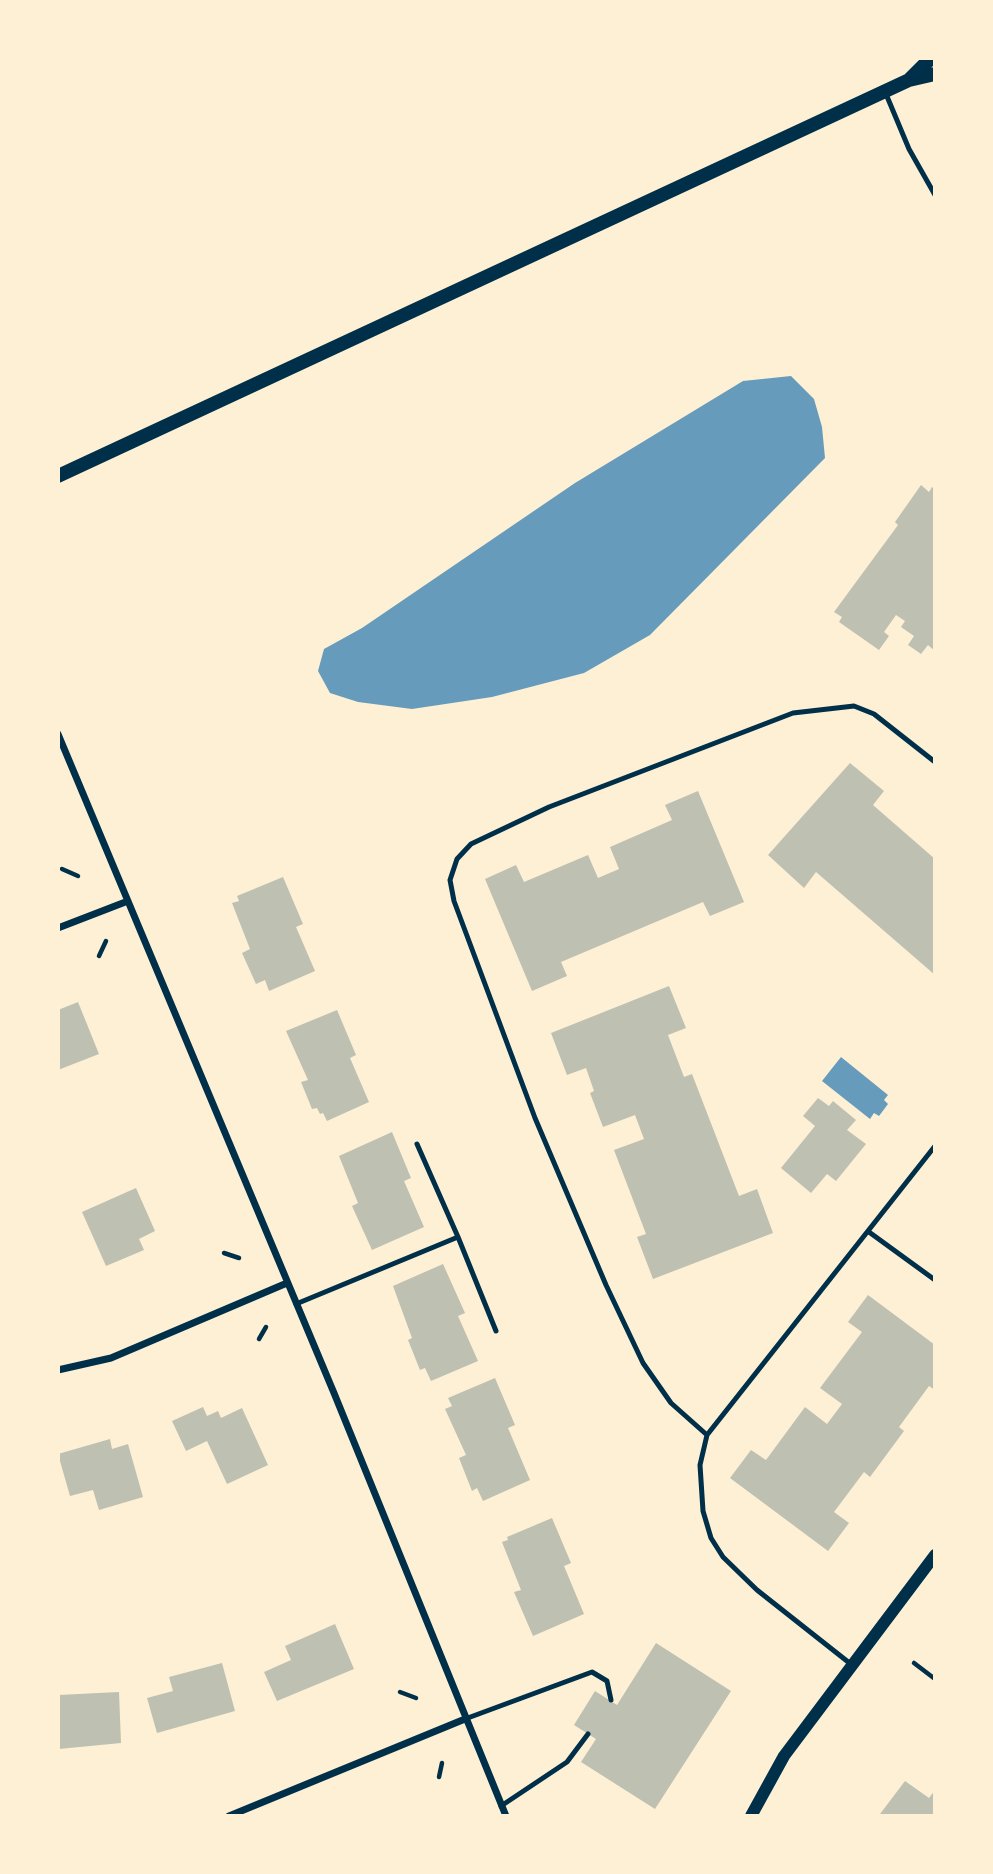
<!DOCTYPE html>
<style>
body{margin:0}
#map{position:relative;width:993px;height:1874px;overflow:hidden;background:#fdf0d5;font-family:"IBM Plex Serif",serif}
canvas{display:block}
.frame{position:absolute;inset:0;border:60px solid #fdf0d5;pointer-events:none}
</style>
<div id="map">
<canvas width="993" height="1874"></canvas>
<div class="frame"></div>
</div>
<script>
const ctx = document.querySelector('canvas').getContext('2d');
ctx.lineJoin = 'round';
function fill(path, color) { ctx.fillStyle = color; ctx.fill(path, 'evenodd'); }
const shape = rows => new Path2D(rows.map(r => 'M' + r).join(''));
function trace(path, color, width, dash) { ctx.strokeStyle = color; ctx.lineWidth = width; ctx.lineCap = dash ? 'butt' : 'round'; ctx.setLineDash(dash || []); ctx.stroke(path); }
fill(shape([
 [791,376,814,399,822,427,825,458,650,635,584,673,492,697,412,709,358,702,330,693,318,671,324,649,362,628,575,483,743,381],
 [841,1057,888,1095,884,1100,888,1104,879,1116,874,1113,870,1119,822,1081]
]), '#669bbc');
fill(shape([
 [921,485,929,492,932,487,935,489,935,651,928,645,921,654,908,645,914,636,901,627,905,621,896,615,884,632,889,636,879,650,839,622,842,617,834,612,898,525,895,522],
 [850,763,884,791,873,805,935,859,935,975,816,872,804,888,768,855],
 [698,791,744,902,710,916,703,902,561,962,567,976,532,991,485,879,516,865,524,882,588,855,598,878,619,869,610,847,672,820,665,805],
 [283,877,303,924,296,927,315,971,269,991,265,980,256,984,242,953,250,949,232,903,239,901,237,896],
 [669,986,686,1028,668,1035,684,1077,692,1074,739,1196,757,1189,773,1233,653,1279,637,1237,646,1234,614,1150,644,1139,635,1115,603,1127,590,1093,594,1091,586,1068,567,1075,551,1033],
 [78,1002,99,1054,58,1070,58,1010],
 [337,1010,356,1055,350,1058,369,1102,327,1121,323,1113,320,1114,317,1108,312,1109,301,1082,308,1080,286,1031],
 [818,1098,829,1106,833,1101,856,1120,847,1130,866,1144,836,1181,827,1174,811,1193,781,1168,815,1126,803,1116],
 [392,1132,411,1178,404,1181,424,1227,372,1250,352,1206,358,1203,339,1156],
 [136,1188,155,1231,139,1239,144,1250,106,1266,82,1212],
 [443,1264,465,1313,458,1316,478,1361,431,1381,425,1368,420,1370,408,1340,412,1338,393,1286],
 [868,1295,935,1345,935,1390,929,1386,899,1427,904,1431,870,1477,864,1472,834,1512,849,1523,828,1551,730,1478,751,1450,766,1460,805,1407,827,1424,842,1404,820,1388,862,1332,848,1322],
 [495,1378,515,1425,508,1428,530,1480,483,1501,477,1488,472,1491,459,1458,466,1455,445,1409,452,1406,448,1398],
 [203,1407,207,1416,218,1411,221,1418,242,1408,268,1465,227,1484,207,1441,186,1451,172,1421],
 [110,1439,112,1449,128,1444,143,1497,99,1510,93,1490,70,1496,58,1454],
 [552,1518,571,1563,564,1566,584,1614,533,1636,514,1592,521,1590,502,1542,508,1540,507,1537],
 [335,1624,354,1669,277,1701,264,1672,291,1660,285,1646],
 [656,1643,731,1691,655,1809,581,1762,596,1739,574,1725,595,1691,617,1705],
 [222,1663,235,1711,157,1733,147,1698,173,1691,169,1677],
 [119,1692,121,1743,59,1749,58,1695],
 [905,1781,929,1798,935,1790,935,1816,880,1814]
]), '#bec0b2');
trace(shape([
 [62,869,78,876],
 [99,956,106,941],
 [224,1253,239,1258],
 [259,1339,266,1327],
 [914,1663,935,1679],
 [400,1692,416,1698],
 [439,1777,442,1763]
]), '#003049', 4.5);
trace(shape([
 [886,94,909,149,935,195],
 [869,1232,935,1280],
 [458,1237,496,1331],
 [296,1304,458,1237,417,1144],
 [707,1435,671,1403,643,1363,606,1285,535,1118,454,901,450,880,457,859,471,844,549,807,793,713,854,706,874,714,935,762],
 [852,1665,757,1590,723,1557,711,1538,703,1511,700,1465,707,1435,935,1146],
 [465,1719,592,1672,607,1681,611,1700],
 [501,1806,567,1762,588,1734]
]), '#003049', 5);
trace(shape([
 [58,734,334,1393,506,1816],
 [58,928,128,901],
 [58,1370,111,1358,287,1283],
 [229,1816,465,1719]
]), '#003049', 7);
trace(shape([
 [751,1816,784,1756,935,1555]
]), '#003049', 12);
trace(shape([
 [910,79,931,58],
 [58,476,909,80,935,74]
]), '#003049', 14);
</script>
